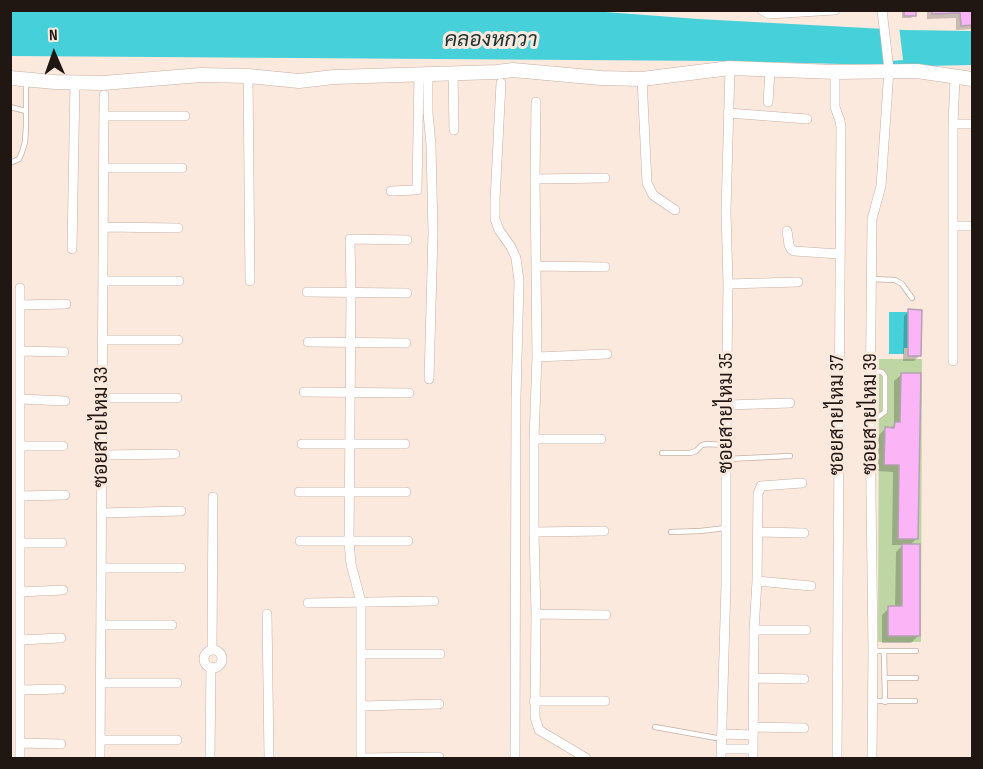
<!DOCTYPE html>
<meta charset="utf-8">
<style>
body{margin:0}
#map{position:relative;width:983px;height:769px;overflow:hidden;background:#fce9de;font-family:"Sofia Sans Condensed",sans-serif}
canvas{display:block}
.frame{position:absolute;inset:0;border:12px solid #201713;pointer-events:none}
.north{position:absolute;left:24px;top:24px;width:60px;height:60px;-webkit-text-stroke:4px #fce9de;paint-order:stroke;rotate:358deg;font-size:16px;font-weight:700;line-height:24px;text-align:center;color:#201713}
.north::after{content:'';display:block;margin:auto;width:21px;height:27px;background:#201713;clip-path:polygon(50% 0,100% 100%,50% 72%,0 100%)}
</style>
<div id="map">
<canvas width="983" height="769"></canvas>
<div class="frame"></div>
<div class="north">N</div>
</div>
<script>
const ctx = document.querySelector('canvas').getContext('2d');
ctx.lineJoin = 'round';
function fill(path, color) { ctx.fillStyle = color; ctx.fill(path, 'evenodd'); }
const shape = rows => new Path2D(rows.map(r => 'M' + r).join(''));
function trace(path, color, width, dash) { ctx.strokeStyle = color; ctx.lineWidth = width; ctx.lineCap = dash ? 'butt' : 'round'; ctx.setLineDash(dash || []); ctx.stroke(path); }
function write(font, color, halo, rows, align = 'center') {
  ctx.font = font + ' "Sofia Sans Condensed",Sarabun,sans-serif'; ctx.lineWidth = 6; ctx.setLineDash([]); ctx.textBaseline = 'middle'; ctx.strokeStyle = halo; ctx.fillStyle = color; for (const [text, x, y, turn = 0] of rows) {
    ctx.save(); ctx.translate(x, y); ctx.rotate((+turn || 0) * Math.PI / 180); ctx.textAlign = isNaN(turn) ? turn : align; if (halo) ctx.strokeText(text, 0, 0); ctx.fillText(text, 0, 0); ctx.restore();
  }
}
fill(shape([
 [879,359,922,359,921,642,878,642]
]), '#bed6a4');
fill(shape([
 [78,10,579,10,698,19,904,30,972,31,972,65,925,66,718,61,11,56,10,12],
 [889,312,908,312,908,348,904,348,904,354,889,354]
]), '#46d1da');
fill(shape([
 [886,26,899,26,903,60,891,61]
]), '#fce9de');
fill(shape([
 [902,10,914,10,914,15,911,18,902,18],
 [927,10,972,10,972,29,956,30,956,18,927,19],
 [909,311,920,355,914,361,903,361,904,316],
 [902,374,917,538,910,545,918,636,911,643,882,643,882,615,889,608,895,608,896,552,903,545,892,545,893,472,878,471,878,436,885,429,889,429,894,425,894,381]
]), '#0003');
const building = shape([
 [904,10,916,10,916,16,904,16,904,10],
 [932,10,972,10,972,25,961,26,960,13,932,14,932,10],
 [908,309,922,310,921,356,908,356,908,309],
 [901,373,921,373,918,539,898,539,899,465,884,465,885,427,894,428,895,422,900,422,901,373],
 [902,544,920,544,920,636,888,636,888,606,902,606,902,544]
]);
fill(building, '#fbb4f6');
trace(building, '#b4a1b2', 1.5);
const lane = shape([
 [10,107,26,111],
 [10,163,19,159,22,152,25,142,26,126,26,82],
 [871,279,895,280,902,284,912,298],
 [870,417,878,417,885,412,885,376,882,372,871,371],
 [662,453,690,453,696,451,702,445,707,444,726,445],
 [727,459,790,456],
 [671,532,700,531,726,528],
 [873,651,916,651],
 [884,651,885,702],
 [884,678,916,678],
 [872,701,915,701],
 [655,727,722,739]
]);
const street = shape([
 [762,10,769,14,835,10],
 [453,72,454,130],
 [835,72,835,107,840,121,841,127,837,758],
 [428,73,428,113,431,145,433,233,429,379],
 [248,76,250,281],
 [642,79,647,183,653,195,675,210],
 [501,83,495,200,495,219,499,230,511,247,516,258,519,281,516,398,515,758],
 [536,102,535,179,537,357,534,439,534,532,536,614,535,717,539,730,586,758],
 [768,102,770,71],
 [728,113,807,119],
 [104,116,185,116],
 [953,124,972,124],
 [104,168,182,168],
 [535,179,605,178],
 [391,191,417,190,419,73],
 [954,226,972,226],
 [103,227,178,228],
 [787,231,789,245,791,249,794,251,839,254],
 [72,249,75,82],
 [537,266,605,267],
 [103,281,179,281],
 [728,284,798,282],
 [20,288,20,758],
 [307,292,407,293],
 [20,305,66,304],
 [102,340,178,340],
 [308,342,406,343],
 [20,351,64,352],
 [537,357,607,354],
 [953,361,953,124,955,77],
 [304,392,409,393],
 [102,398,177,398],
 [20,399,65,401],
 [727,405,790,403],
 [534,439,601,439],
 [302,444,405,444],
 [20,446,63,446],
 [102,455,175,454],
 [299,492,406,492],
 [20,496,65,495],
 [102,513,181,511],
 [534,532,604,531],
 [758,532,804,533],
 [300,541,408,541],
 [20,543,62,543],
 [101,568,181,568],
 [757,581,811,586],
 [20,592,63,590],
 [308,603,434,601],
 [267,614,269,758],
 [536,614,606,615],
 [101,625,172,625],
 [754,630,806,630],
 [20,640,61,638],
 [212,650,213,497],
 '204 659a9 9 0 1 1 18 0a9 9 0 1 1-18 0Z',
 [361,654,440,654],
 [754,678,804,679],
 [101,683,177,683],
 [20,690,61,689],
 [534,701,605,701],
 [361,706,439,704],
 [753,727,804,728],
 [722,734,753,735],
 [100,740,177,740],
 [20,743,61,744],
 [722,749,753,749],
 [100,758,104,95],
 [210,758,211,667],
 [361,758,361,602,351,564,349,542,351,292,350,239,407,240],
 [361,758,439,757],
 [721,758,726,584,726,445,728,284,726,211,730,68],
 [753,758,754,630,757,581,758,494,761,486,802,483],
 [872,758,873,651,870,417,872,219,881,186,889,70,882,10]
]);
const secondary = shape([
 [10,78,55,82,103,83,201,75,248,76,299,81,334,77,497,72,513,70,601,78,642,79,730,68,835,72,917,71,972,79]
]);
trace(lane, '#c6afa2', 6);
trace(street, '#c6afa2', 10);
trace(secondary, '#c6afa2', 15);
trace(lane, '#fff', 4.5);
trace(street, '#fff', 9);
trace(secondary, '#fff', 14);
write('20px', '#201713', '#fce9de', [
 ["ซอยสายไหม 35",727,413,-90],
 ["ซอยสายไหม 39",871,414,-90],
 ["ซอยสายไหม 37",838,415,-90],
 ["ซอยสายไหม 33",102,427,-90]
]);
write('italic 21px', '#1a3233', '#fce9de', [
 ["คลองหกวา",491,41]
]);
</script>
